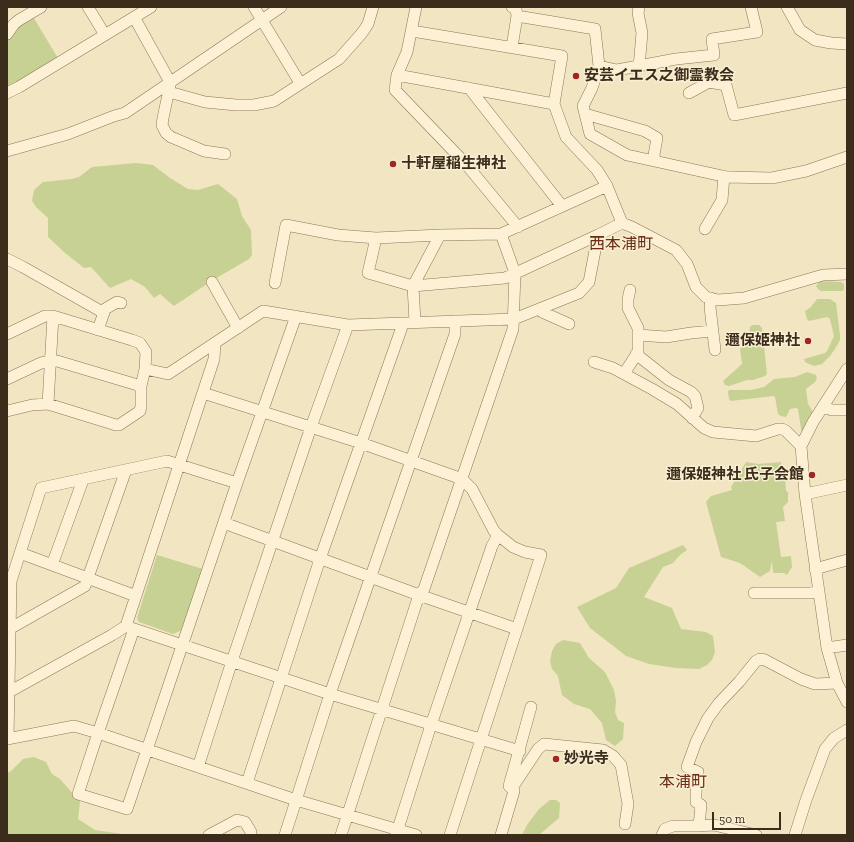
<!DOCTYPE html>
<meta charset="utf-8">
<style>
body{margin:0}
#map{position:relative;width:854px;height:842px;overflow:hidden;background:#f2e5c1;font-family:"Zilla Slab",serif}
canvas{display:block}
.frame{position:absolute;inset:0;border:8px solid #3b2c1c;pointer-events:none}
.scale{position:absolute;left:712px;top:812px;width:69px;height:18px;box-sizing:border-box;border:2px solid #3b2c1c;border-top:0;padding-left:5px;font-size:12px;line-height:14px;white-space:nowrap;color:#3b2c1c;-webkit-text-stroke:3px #f8eed1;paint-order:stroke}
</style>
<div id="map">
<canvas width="854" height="842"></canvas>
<div class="frame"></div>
<div class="scale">50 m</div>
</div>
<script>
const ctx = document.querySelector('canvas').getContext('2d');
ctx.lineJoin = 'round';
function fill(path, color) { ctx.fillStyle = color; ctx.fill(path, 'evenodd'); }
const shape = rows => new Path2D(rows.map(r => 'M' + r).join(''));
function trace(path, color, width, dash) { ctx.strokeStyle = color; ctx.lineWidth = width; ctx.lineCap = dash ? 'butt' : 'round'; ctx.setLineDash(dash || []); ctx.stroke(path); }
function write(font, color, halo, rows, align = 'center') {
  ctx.font = font + ' "Zilla Slab","Noto Sans JP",serif'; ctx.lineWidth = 3; ctx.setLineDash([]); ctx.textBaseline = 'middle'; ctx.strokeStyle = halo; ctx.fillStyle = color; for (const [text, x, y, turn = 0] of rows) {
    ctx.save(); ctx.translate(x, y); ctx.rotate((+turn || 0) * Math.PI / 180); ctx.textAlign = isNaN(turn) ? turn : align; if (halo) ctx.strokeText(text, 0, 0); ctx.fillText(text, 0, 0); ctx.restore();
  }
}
fill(shape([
 [32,15,59,60,7,90,7,39,10,33],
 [136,163,153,165,170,178,188,189,198,190,218,184,237,199,242,216,251,230,252,255,249,259,213,280,174,306,160,294,154,298,145,287,131,279,110,288,91,267,84,268,64,252,48,237,48,218,36,207,32,201,34,190,43,182,72,179,79,177,92,167],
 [820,281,841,282,844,284,844,289,843,291,821,291,818,289,816,286],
 [817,299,830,299,836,303,840,335,840,340,835,349,830,356,822,364,814,366,805,362,804,359,825,353,827,351,834,336,830,319,827,317,809,321,807,319,805,311,811,307],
 [752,325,759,325,762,328,767,374,765,376,753,380,747,380,729,386,725,385,723,381,742,364,740,349,742,347,748,344,750,327],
 [807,372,816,375,817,378,815,382,806,389,808,404,813,412,802,435,798,409,796,408,790,409,786,417,781,416,778,414,775,397,774,396,731,401,729,399,728,392,729,390,751,390,764,387,774,379,795,377],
 [746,462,758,464,781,462,782,474,785,473,786,491,788,492,788,502,783,507,785,521,776,522,781,557,791,556,792,567,787,575,784,573,773,573,772,561,770,571,760,577,740,563,721,557,706,502,711,496,732,490,731,487],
 [683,545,687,550,680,555,673,563,663,567,644,597,672,608,681,629,706,632,713,636,715,652,712,660,707,665,699,669,676,668,649,664,626,656,590,628,577,607,616,588,629,568],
 [157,555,203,569,182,630,173,634,139,622,137,618],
 [563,640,580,643,589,658,605,672,614,690,616,701,615,712,618,720,624,723,623,739,615,746,606,740,602,723,590,709,574,704,562,695,558,676,552,669,550,661,552,651,556,644],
 [34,757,46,762,52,774,60,779,80,802,78,819,95,830,129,835,7,835,7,773,11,771,23,759],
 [550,800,556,800,560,803,559,818,539,835,522,835,527,825,539,809]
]), '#c7d194');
const minor = shape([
 [88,7,105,35],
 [254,7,300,83],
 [416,7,407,52,397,75,395,90,465,163,518,227],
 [512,7,516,9,517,16,512,47],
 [639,7,638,13,642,33,639,67],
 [787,7,800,30,815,40,831,43,847,44],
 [517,16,595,29,599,66,592,88,583,106,590,134,627,155,727,177,772,178,806,171,847,157],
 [134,17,170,82,170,85,163,118,162,125,166,133,171,137,204,151,225,154],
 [412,31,562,56,554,104,566,137,597,170,607,186,622,223],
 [7,34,14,24,19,20,41,7],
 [599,66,617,70,676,59,714,55,712,39,757,32,751,7],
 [397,75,554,104],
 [469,88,562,206],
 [169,92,205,102,236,105,254,105,274,101,339,59,362,33,368,24,373,7],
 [7,93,19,87,151,7],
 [689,93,709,82,726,85,734,115,847,93],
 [585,114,645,131,657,138,654,155,655,161],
 [7,151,68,134,114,116,125,113,281,7],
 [705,229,722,200,724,176],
 [376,238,368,273,413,286,505,278,598,235],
 [7,259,23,267,104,313],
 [212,282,238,328],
 [275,283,286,225,338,235,376,238,440,235],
 [711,298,710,307,715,350],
 [541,308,542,312,569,324],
 [415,322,413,286,440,235,501,234,607,186],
 [98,330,105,309,117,302,121,303],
 [7,334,45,316,53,316,132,340,140,343,146,352,145,369,141,386,141,406,140,411,119,425,116,425,48,404,32,405,7,411],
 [638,335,666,337,691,333,712,331],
 [636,354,669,380,691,392,695,396,698,408,692,418],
 [594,362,613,368,652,389,677,404,704,428,713,432,756,436,778,429,782,429,786,431,801,446],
 [145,369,168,374,263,311,348,325,514,319,579,293,589,282,598,235,622,223,632,227,676,250,687,264,696,287,706,297,718,300,744,298,823,275,847,274],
 [847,369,813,422,801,446,805,494,827,648,837,683,847,702],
 [626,374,627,369,638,352,638,328,628,308,628,299,630,290],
 [7,379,41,363,51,361,57,361,141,386],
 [203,393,361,443,462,479,472,489,494,531,498,535,513,547,525,552,541,555,450,835],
 [48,404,53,316],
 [823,407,832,410,847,410],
 [805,494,847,485],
 [224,523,419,595,517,629],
 [20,553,136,596],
 [52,565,83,480],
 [815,569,847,560],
 [754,593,810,593,819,592],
 [128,627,330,694,520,751],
 [11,628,85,586,126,470],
 [134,629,98,733,78,794,127,809,237,483,296,316],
 [827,648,847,645],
 [9,692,112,635,126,626,214,359,215,343],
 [7,739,74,726,98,733,296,800,416,835],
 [8,739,11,581,41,488,167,461,237,483],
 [198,767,232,661,311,427,348,325],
 [247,783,320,559,403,324],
 [512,788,538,749,544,744,603,750,613,756,621,765,628,804,625,824],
 [699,826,701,805,696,802,696,792,698,772,687,767,696,742,708,718,719,703,739,682,756,661,760,659,765,660,801,679,815,684,837,683],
 [209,835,237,820,245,822,251,832,251,835],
 [285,835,330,694,455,334,455,321],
 [341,835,419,595,424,589,513,329,515,273,501,234],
 [396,835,431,725,492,546,498,535],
 [501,835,514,791,509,786,531,707],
 [662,835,665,829,673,826,696,826,714,825,756,835],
 [795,835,806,800,825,749,834,738,847,730]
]);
trace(minor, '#8d7557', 12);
trace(minor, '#fcf1d5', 11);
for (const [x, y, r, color] of [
 [576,76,4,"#a12522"],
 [393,164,4,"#a12522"],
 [808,341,4,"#a12522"],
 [812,475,4,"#a12522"],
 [556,759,4,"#a12522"]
]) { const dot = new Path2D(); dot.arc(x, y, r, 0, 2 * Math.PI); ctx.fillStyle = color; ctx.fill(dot); trace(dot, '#f8eed1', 1.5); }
write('bold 15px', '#3b2c1c', '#f8eed1', [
 ["安芸イエス之御霊教会",584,76],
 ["十軒屋稲生神社",401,164],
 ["邇保姫神社",800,341,"right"],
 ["邇保姫神社 氏子会館",804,475,"right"],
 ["妙光寺",564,759]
], 'left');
write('16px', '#6c2c18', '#f8eed1', [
 ["西本浦町",621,244],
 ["本浦町",683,782]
]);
</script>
